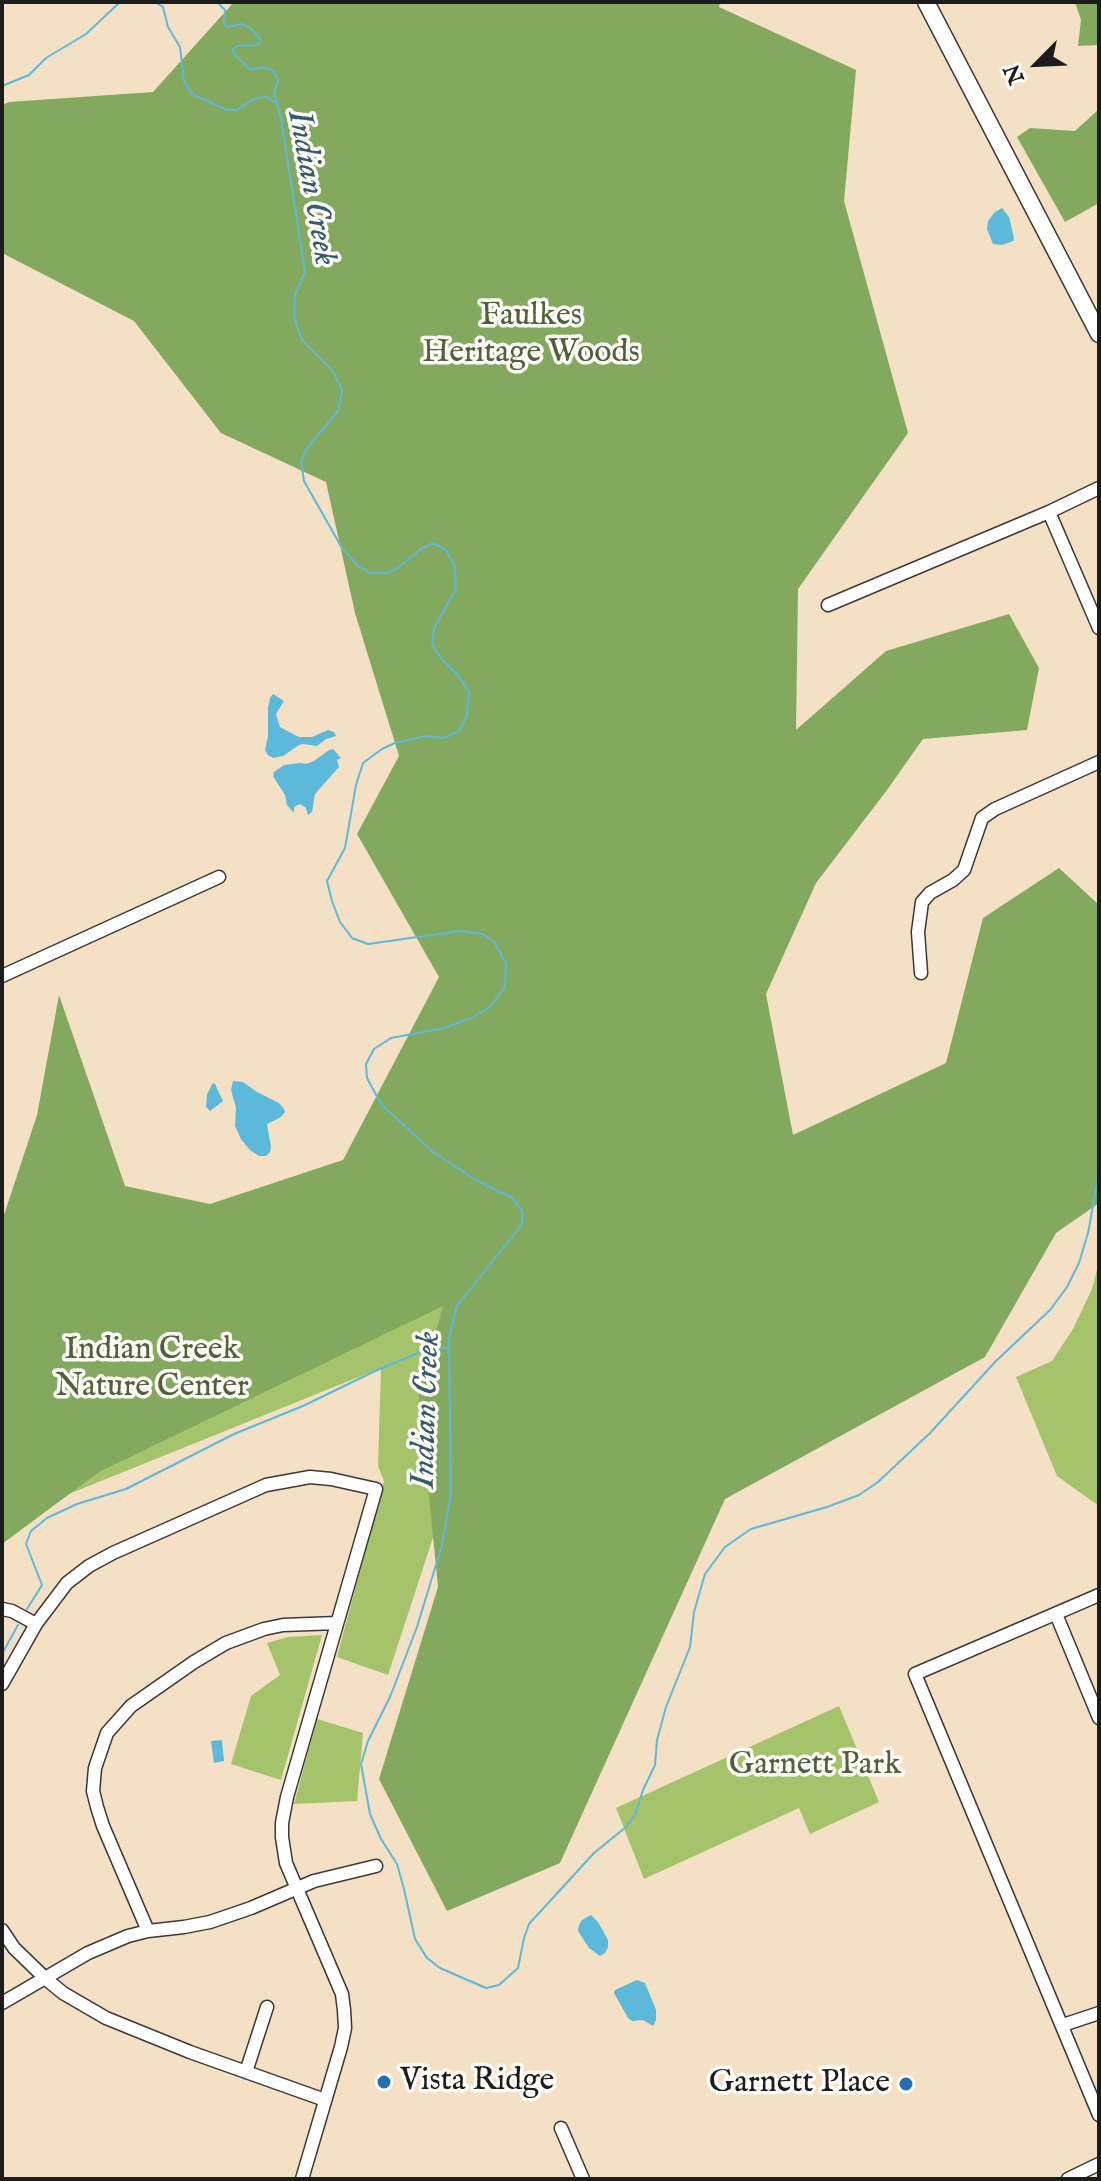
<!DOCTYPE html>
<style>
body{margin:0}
#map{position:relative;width:1101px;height:2181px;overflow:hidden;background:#f3e0c5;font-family:"IM FELL English",serif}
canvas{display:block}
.frame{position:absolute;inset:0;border:4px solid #1c1c1c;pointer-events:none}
.north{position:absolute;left:997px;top:24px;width:80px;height:80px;-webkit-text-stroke:6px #fdfcf7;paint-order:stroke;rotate:246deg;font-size:22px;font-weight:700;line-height:32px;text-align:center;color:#1c1c1c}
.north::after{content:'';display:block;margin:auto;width:28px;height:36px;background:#1c1c1c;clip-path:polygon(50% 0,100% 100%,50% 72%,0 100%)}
</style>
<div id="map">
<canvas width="1101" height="2181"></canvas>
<div class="frame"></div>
<div class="north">N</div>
</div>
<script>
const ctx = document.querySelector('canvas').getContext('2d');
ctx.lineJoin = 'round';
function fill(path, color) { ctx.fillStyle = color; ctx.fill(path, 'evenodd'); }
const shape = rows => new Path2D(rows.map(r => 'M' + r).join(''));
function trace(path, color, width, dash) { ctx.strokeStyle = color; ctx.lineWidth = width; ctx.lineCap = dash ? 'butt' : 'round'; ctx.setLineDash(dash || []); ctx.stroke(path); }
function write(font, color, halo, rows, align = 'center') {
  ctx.font = font + ' "IM FELL English",serif'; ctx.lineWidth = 7; ctx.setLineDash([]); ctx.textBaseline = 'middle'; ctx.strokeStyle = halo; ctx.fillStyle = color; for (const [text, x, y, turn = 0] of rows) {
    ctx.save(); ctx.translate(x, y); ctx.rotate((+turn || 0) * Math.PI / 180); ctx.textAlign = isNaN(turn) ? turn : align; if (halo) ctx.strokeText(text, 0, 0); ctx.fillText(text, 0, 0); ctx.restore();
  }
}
fill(shape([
 [481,1163,446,1498,388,1675,337,1657,384,1481,378,1466,381,1368,2,1521,2,1345],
 [1099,1262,1099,1506,1057,1476,1016,1377,1052,1361,1073,1329,1092,1289],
 [322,1635,281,1780,231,1764,251,1696,280,1675,267,1643,288,1637],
 [839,1706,879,1802,810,1834,799,1808,644,1879,616,1808],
 [317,1719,363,1733,357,1801,294,1804]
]), '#a4c36b');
fill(shape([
 [234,2,720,2,719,7,856,70,844,201,908,433,798,589,796,730,886,651,1009,614,1039,668,1027,730,923,739,887,790,816,883,766,994,793,1135,946,1063,983,918,1059,868,1099,905,1099,1203,1056,1233,985,1357,725,1499,560,1863,447,1911,379,1779,438,1587,419,1395,443,1306,99,1472,2,1544,2,1221,37,1115,59,995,125,1186,210,1204,343,1160,439,977,357,834,399,756,355,613,326,482,221,433,134,321,2,253,2,105,9,102,153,92],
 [1075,2,1099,2,1099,45,1078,46,1081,20],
 [1099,109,1099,203,1065,222,1017,137,1030,128,1075,131]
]), '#83a95f');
fill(shape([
 [1002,208,1009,217,1014,238,1013,241,1002,245,993,244,987,229,988,221,995,212],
 [273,694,284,701,276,714,280,727,299,737,312,737,328,730,334,732,336,736,326,739,317,746,303,744,299,745,283,756,273,758,268,755,265,750,268,736,268,708,270,698],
 [333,749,341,758,337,760,339,767,315,794,312,812,308,815,306,808,300,804,294,807,294,813,287,805,285,795,273,776,274,772,284,765,300,763,306,764,314,761,329,750],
 [233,1081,243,1082,257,1092,279,1103,284,1109,285,1112,281,1117,267,1124,271,1147,270,1152,266,1156,259,1156,250,1150,241,1139,235,1126,236,1108,231,1090],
 [213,1083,215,1084,223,1101,210,1111,206,1107,207,1094],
 [222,1740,224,1761,214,1763,211,1741],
 [591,1915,598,1922,608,1940,608,1947,605,1953,600,1956,589,1948,578,1931,579,1925,582,1920],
 [637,1980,645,1983,656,2010,656,2020,653,2026,643,2020,632,2021,628,2018,614,1993,615,1990]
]), '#5cb9da');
trace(shape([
 [155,2,163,7,168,27,180,47,184,81,192,94,227,110,237,110,250,101,265,96,277,104,281,119,305,272,295,295,294,317,302,340,333,371,342,390,338,411,308,447,301,461,304,481,342,548,358,566,370,573,388,573,398,568,421,549,433,543,446,550,455,567,456,589,434,628,432,644,441,658,457,674,469,692,467,715,459,731,444,738,426,736,395,743,382,749,363,763,356,785,345,848,327,881,332,901,340,922,352,938,368,944,460,931,483,934,495,943,506,964,505,987,490,1007,471,1018,445,1028,391,1038,374,1049,366,1064,367,1078,381,1104,433,1152,477,1181,511,1197,522,1210,522,1224,457,1306,449,1338,451,1492,442,1545,417,1627,390,1697,368,1741,361,1764,370,1814,381,1839,397,1864,404,1889,415,1939,427,1958,440,1968,486,1988,499,1985,518,1968,524,1938,529,1924,594,1853,626,1827,635,1815,643,1790,655,1765,657,1740,666,1707,690,1647,694,1612,705,1574,725,1547,751,1529,827,1507,859,1495,878,1482,930,1433,996,1361,1050,1310,1067,1287,1079,1263,1088,1233,1099,1173],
 [217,2,225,10,224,22,227,27,243,24,250,28,261,40,258,45,237,46,232,50,235,55,251,70,263,67,274,71,278,81,274,93,277,104],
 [2,86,29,75,46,58,86,34,120,2],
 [27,1609,42,1585,26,1544,31,1531,47,1518,77,1504,126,1489,234,1434,303,1406,375,1371,430,1348,449,1348],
 [2,1654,18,1625]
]), '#5cb9da', 2);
const minor = shape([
 [1049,512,1099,628],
 [828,605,1049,512,1099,488],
 [921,973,918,932,922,902,930,893,953,880,964,870,982,818,995,809,1099,762],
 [2,976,219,877],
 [1099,1595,915,1674,1099,2115],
 [2,1609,12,1611,36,1624],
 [1056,1614,1099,1718],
 [2,1684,36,1624,67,1583,89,1566,113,1553,266,1485,310,1477,331,1479,376,1489,287,1797,282,1823,282,1837,286,1863,342,1994,344,2010,345,2028,341,2047,302,2179],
 [2,1930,14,1948,46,1979,63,1993,106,2018,190,2052,325,2100],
 [148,1931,103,1826,97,1807,93,1791,95,1768,107,1733,131,1706,194,1662,226,1643,264,1629,283,1625,337,1623],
 [2,2003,88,1953,128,1936,148,1931,184,1927,210,1922,251,1908,314,1881,376,1866],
 [1063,2025,1099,2013],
 [246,2072,267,2007],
 [561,2128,583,2179],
 [1068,2179,1099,2164]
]);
const major = shape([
 [926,2,1099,334]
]);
trace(minor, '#3c3935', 15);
trace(major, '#3c3935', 19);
trace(minor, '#fff', 12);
trace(major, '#fff', 16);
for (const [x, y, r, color] of [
 [384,2082,8,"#1f6fb2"],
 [906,2084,8,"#1f6fb2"]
]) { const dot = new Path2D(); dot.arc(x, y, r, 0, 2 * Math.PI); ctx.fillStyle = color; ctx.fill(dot); trace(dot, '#fdfcf7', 3); }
write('32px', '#525f3c', '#fdfcf7', [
 ["Faulkes",531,317],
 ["Heritage Woods",531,354],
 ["Indian Creek",152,1351],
 ["Nature Center",152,1388],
 ["Garnett Park",815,1766]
]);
write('32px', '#1c1c1c', '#fdfcf7', [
 ["Vista Ridge",400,2082],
 ["Garnett Place",890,2084,"right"]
], 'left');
write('italic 34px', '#365b68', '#fdfcf7', [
 ["Indian Creek",310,188,80],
 ["Indian Creek",428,1410,-88]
]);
</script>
